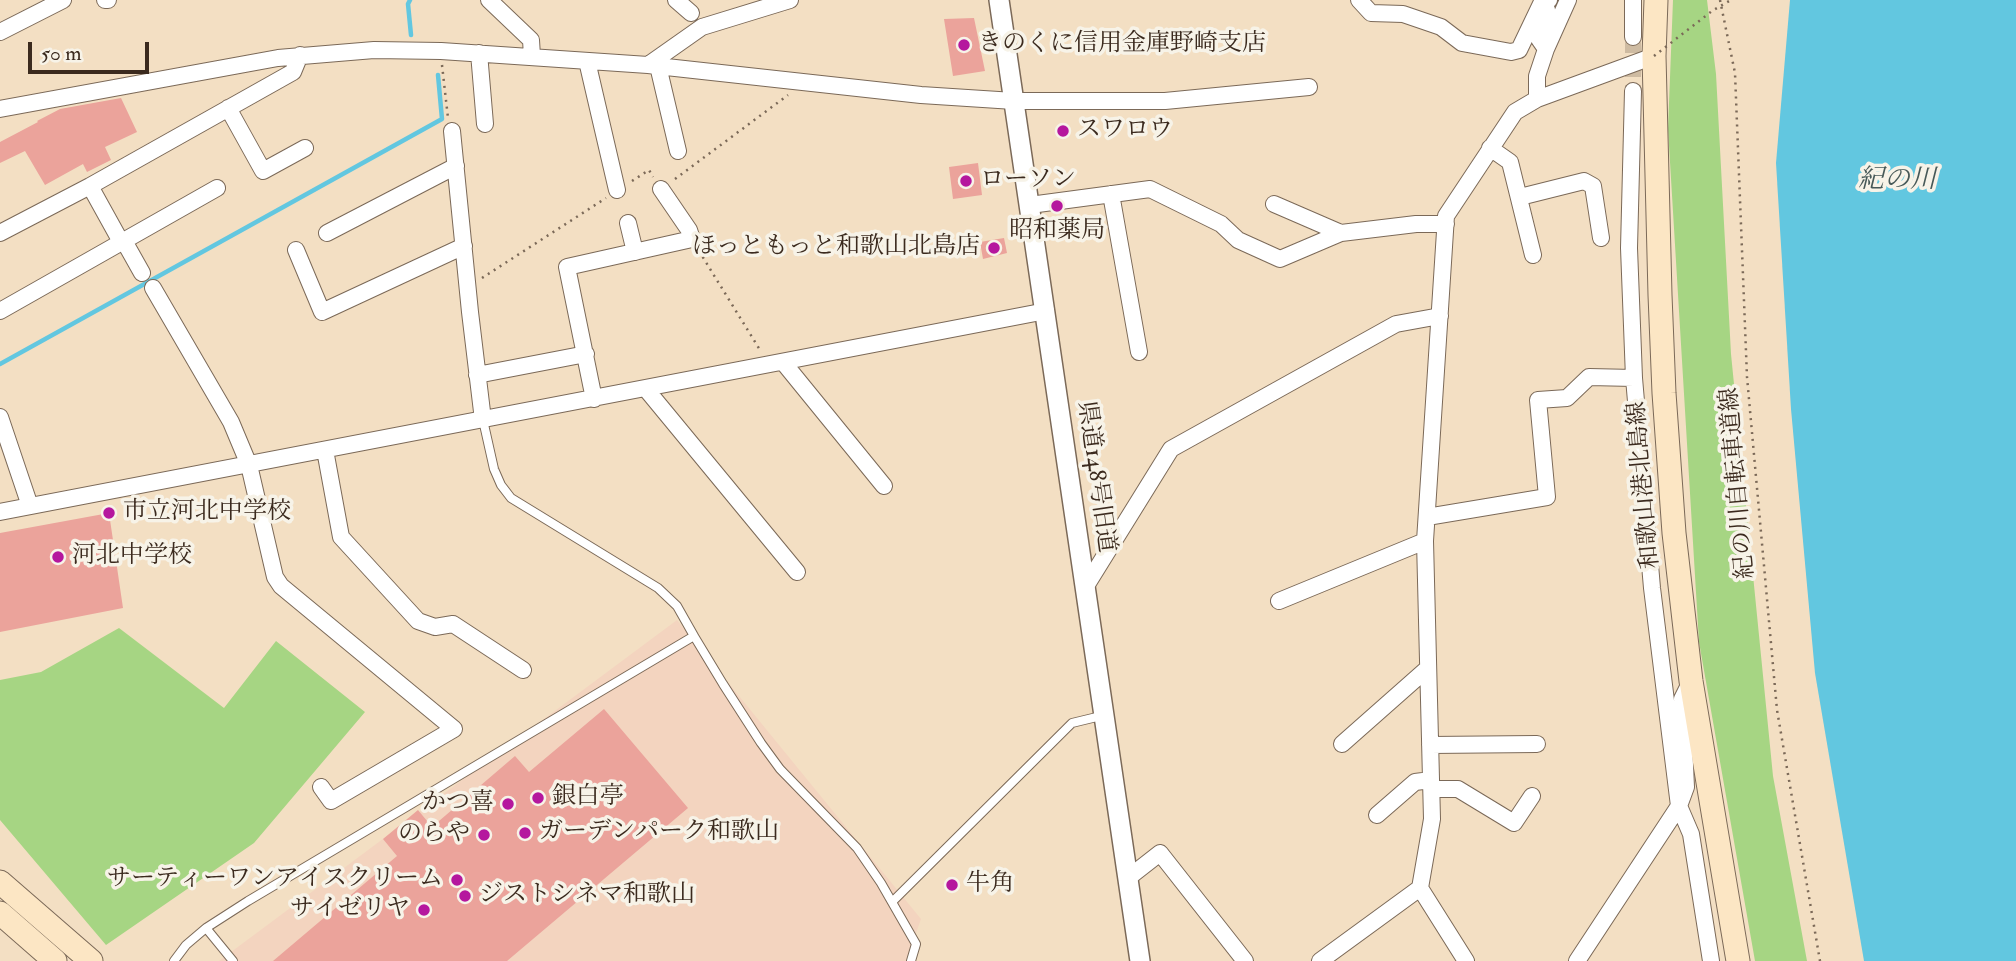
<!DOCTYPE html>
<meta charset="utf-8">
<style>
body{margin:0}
#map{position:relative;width:2016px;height:961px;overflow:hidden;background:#f3dfc3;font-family:"IM FELL Double Pica",serif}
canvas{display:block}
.scale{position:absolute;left:28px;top:42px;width:121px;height:32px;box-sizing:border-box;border:4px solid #3b2a1e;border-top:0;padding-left:9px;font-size:21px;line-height:24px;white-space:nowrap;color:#3b2a1e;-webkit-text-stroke:5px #f7f3e8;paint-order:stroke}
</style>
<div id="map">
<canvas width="2016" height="961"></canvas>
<div class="scale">50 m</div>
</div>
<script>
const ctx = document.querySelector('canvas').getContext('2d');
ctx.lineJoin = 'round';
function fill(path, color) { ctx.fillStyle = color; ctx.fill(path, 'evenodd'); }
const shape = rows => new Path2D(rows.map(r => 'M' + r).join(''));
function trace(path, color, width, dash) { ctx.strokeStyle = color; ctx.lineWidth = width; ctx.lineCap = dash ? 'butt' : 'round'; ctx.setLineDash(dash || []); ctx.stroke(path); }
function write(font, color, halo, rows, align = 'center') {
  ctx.font = font + ' "IM FELL Double Pica","Noto Serif JP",serif'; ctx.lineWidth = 7; ctx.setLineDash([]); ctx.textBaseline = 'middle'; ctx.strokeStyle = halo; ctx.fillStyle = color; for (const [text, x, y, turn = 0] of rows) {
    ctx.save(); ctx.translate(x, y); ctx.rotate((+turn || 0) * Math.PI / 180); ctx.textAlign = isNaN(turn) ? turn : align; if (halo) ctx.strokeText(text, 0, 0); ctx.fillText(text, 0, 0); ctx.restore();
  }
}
fill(shape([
 [677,620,921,919,906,961,219,961]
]), '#f3d4bf');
fill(shape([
 [1673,0,1707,0,1716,74,1731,354,1773,776,1807,961,1755,961,1699,642,1668,129],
 [119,628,224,708,276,641,365,712,254,843,106,945,0,820,0,680,41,672]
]), '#a6d583');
fill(shape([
 [1790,0,2016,0,2016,961,1864,961,1815,673,1791,409,1776,163]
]), '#62c7e0');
trace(shape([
 [410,0,408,4,411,35],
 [0,364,442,119,438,75]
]), '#62c7e0', 4.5);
fill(shape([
 [974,18,985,71,953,76,944,19],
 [121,98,137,132,105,147,111,160,87,172,83,164,45,185,25,151,0,163,0,142,38,122,37,121,60,109],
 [978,163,982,195,953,199,949,167],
 [1004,238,1007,253,983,259,980,242],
 [109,513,123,608,0,632,0,533],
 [604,709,688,808,507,961,273,961,397,856,383,839,418,810,432,827,515,756,529,772]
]), '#eba39b');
trace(shape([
 [1633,37,1633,91]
]), '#cebba2', 16, [16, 8]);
const service = shape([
 [694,636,723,684,761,743,780,769,857,848,881,883,916,944,911,961],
 [892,902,1072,723,1105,715],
 [206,928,233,961],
 [174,961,186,945,206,928,248,901,694,636,677,606,658,588,511,498,501,485,494,469,483,420]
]);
const minor = shape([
 [105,0,108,0],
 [489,0,531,40,532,56],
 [676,0,691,13],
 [1359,0,1371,13,1403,14,1441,27,1462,43,1511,52,1519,50,1541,4,1549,0],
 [0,32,63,0],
 [1633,37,1633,0],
 [1546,49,1539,39,1547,10],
 [479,53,485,124],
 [587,61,617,190],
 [648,65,702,27,790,0],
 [658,66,678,151],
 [1633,91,1629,248,1634,378,1652,588,1679,806,1691,834,1711,961],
 [1537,99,1537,76,1546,49,1568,0],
 [228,108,263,171,305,148],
 [0,109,278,58,374,50,441,51,648,65,921,95,1014,101,1165,101,1309,87],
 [452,131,470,312,483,420],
 [1490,148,1510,162,1533,255],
 [90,186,121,242],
 [1111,194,1139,352],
 [1520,197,1584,181,1593,186,1601,238],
 [1274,204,1341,233],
 [1030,205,1150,189,1221,224,1238,240,1280,259,1341,233,1416,224,1446,224],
 [628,223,635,252],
 [0,233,90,186,293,72,300,55],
 [327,233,456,166],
 [124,241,142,273],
 [296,250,322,312,464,246],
 [153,288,231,422,249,465,275,577,281,586,454,729,331,801,321,787],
 [0,311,217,188],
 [783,362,884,486],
 [477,375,586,354],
 [646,389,797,572],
 [594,399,567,267,692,239,689,230,661,189],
 [0,417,30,506],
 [325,450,341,537,418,621,435,627,453,624,523,670],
 [0,512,1046,311],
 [1427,517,1547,497,1538,400,1567,398,1589,377,1634,378],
 [1086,586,1171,449,1396,324,1440,316],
 [1279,601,1425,541],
 [1342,744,1428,668],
 [1430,745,1537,744],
 [1432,789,1458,789,1514,823,1532,796],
 [1377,815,1415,782,1431,780],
 [1128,878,1160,853,1245,961],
 [1320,961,1420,888],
 [1466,961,1420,888,1432,819,1425,541,1446,216,1515,112,1537,99,1654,56],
 [1577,961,1679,806,1686,787,1682,699,1691,681]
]);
const tertiary = shape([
 [999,0,1140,961]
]);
const secondary = shape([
 [1656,0,1654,56,1660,295,1664,393,1674,533,1691,681,1738,961],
 [0,882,91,961],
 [0,913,55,961]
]);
trace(service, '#7b6958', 10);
trace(minor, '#7b6958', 18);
trace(tertiary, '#7b6958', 22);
trace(secondary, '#7b6958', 25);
trace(shape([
 [1720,0,1735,73,1747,377,1777,710,1820,961],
 [442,65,448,118],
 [675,179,788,95],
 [632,181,649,170,653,177],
 [699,251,760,350],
 [482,278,606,198]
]), '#7b6958', 2.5, [2, 5]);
trace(service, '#fff', 8);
trace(minor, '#fff', 16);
trace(tertiary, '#fff', 19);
trace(secondary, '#fce6c4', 23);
trace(shape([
 [1654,56,1712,11,1731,0]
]), '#7b6958', 2.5, [2, 5]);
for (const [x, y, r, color] of [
 [964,45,7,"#b5179e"],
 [1063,131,7,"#b5179e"],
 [966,181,7,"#b5179e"],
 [1057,206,7,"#b5179e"],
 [994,248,7,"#b5179e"],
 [109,513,7,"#b5179e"],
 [58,557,7,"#b5179e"],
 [538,798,7,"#b5179e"],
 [508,804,7,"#b5179e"],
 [525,833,7,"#b5179e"],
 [484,835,7,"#b5179e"],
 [457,880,7,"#b5179e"],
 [952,885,7,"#b5179e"],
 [465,896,7,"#b5179e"],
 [424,910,7,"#b5179e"]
]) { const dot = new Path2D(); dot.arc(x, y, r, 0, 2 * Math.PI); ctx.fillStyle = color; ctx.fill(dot); trace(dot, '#f7f3e8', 2.5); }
write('24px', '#3b2a1e', '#f7f3e8', [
 ["きのくに信用金庫野崎支店",978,45],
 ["スワロウ",1077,131],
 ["ローソン",980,181],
 ["昭和薬局",1057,232,"center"],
 ["ほっともっと和歌山北島店",980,248,"right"],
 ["市立河北中学校",123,513],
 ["河北中学校",72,557],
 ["銀白亭",552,798],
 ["かつ喜",494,804,"right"],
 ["ガーデンパーク和歌山",539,833],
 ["のらや",470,835,"right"],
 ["サーティーワンアイスクリーム",443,880,"right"],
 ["牛角",966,885],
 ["ジストシネマ和歌山",479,896],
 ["サイゼリヤ",410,910,"right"]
], 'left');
write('24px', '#3b2a1e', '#f7f3e8', [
 ["県道148号旧道",1095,477,82],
 ["紀の川自転車道線",1739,483,-95],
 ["和歌山港北島線",1645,485,-95]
]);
write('italic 26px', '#475958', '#f7f3e8', [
 ["紀の川",1897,181]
]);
</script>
